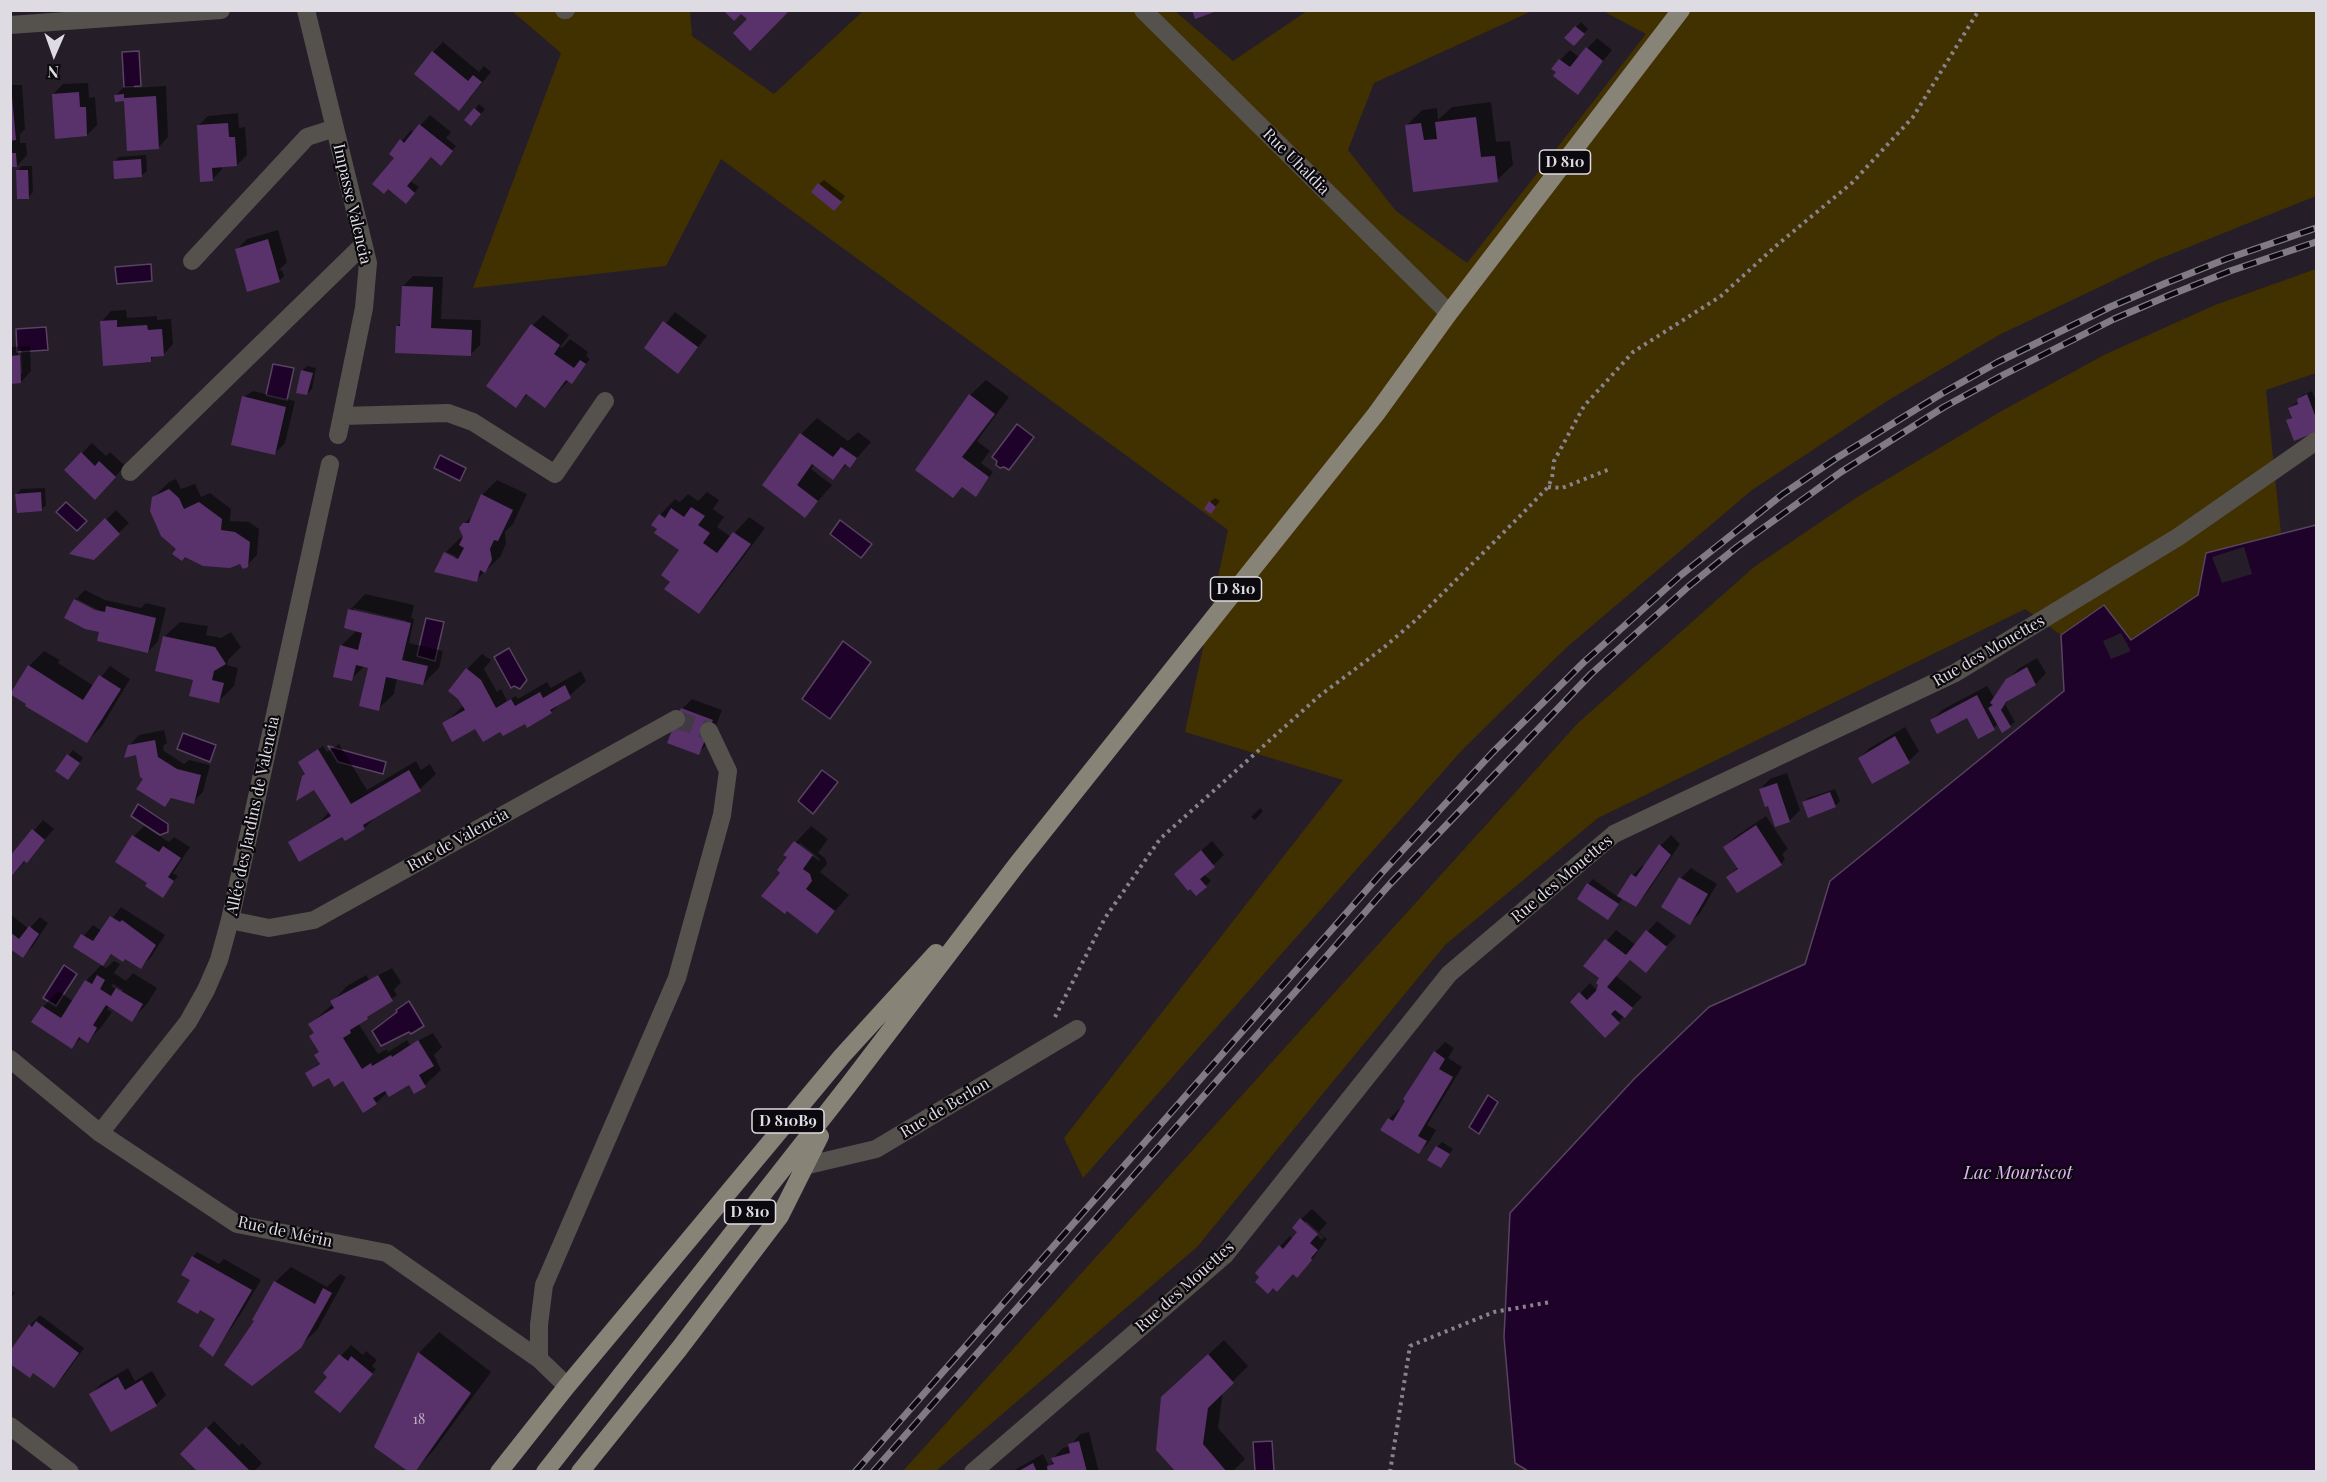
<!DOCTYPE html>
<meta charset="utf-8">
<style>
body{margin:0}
#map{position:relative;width:2327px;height:1482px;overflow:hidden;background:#251e29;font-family:"Playfair Display",serif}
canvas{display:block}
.frame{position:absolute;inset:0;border:12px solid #dfdbe2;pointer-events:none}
.north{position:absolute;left:24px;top:24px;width:60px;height:60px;-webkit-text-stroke:4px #0c090e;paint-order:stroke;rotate:182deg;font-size:16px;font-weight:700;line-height:24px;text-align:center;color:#dfdbe2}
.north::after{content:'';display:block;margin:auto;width:21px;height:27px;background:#dfdbe2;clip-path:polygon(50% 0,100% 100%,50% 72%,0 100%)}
</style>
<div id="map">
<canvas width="2327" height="1482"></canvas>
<div class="frame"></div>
<div class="north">N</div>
</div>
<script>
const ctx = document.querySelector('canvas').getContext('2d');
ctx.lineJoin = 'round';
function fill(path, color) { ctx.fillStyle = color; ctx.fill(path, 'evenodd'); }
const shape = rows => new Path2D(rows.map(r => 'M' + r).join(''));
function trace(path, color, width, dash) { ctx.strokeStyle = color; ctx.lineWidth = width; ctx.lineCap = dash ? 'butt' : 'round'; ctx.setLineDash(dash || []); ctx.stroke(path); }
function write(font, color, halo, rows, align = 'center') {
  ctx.font = font + ' "Playfair Display",serif'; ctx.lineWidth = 4.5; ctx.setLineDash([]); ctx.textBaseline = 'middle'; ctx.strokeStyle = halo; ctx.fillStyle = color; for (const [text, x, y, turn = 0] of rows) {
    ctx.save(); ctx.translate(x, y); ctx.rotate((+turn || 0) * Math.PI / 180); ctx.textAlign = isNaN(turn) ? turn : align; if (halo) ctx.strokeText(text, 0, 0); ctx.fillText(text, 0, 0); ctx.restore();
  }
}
fill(shape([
 [512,11,690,11,692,36,774,94,863,11,1175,11,1233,61,1307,11,1532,11,1374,83,1348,150,1396,211,1467,263,1646,34,1603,11,2316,11,2316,196,2154,261,1999,335,1887,401,1752,490,1567,647,1463,749,1083,1178,1064,1138,1343,780,1185,732,1228,530,721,159,666,266,473,288,561,53],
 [2316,269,2316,373,2266,390,2281,534,2206,554,2198,595,2131,640,2104,605,2061,635,2025,609,1598,818,1445,945,1197,1247,936,1471,902,1472,1578,723,1754,567,1859,496,1998,413,2104,355,2215,305]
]), '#413000');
const water = shape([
 [139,51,141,86,124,87,122,52,139,51],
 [151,264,152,281,117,284,115,267,151,264],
 [46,327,48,350,17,352,16,329,46,327],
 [273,364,294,368,287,400,266,395,273,364],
 [1017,424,1034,437,1009,470,1004,467,1000,468,996,465,997,461,992,457,1017,424],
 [440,455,466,468,460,481,434,468,440,455],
 [66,502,87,521,77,531,56,512,66,502],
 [840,520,872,544,861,558,830,534,840,520],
 [2316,525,2316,1471,1528,1471,1515,1463,1504,1337,1510,1213,1634,1079,1709,1007,1805,964,1830,881,2064,691,2061,635,2104,605,2131,640,2198,595,2206,553,2316,525],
 [426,618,444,622,435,661,417,656,426,618],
 [843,641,871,662,830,719,802,699,843,641],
 [509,648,527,680,520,689,514,686,511,688,494,657,509,648],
 [183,733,216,745,210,762,177,749,183,733],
 [328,746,386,762,383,774,338,762,328,746],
 [822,770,838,782,813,814,798,801,822,770],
 [138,804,168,824,168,832,160,835,131,816,138,804],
 [64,965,77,974,56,1006,43,998,64,965],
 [409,1001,424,1026,411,1034,409,1032,381,1046,372,1031,397,1012,396,1010,409,1001],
 [1488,1095,1498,1102,1479,1134,1469,1127,1488,1095],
 [1272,1441,1274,1471,1255,1471,1253,1442,1272,1441]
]);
fill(water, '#1e022a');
trace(water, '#584361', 1.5);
fill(shape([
 [2244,547,2252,574,2222,583,2212,557],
 [2121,633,2131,651,2111,659,2103,641]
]), '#251e29');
fill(shape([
 [1581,22,1588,29,1574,44,1566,37],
 [1597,38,1612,50,1577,93,1560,60,1570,50,1579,57],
 [443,42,479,72,484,66,491,72,469,99,433,52],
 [88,83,89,98,95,97,97,125,87,135,53,94,63,84],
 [10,85,22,85,25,129,20,134,20,143,26,143,27,155,17,166,10,166],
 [126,85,134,85,134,88,166,86,168,137,158,148,126,100,116,95],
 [1491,102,1496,142,1510,141,1513,165,1497,180,1415,190,1407,125,1422,110,1437,108,1438,120,1452,107],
 [479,104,485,109,476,119,475,109],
 [238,113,239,128,245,127,247,155,237,165,222,166,222,169,212,180,198,126,208,116],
 [430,115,451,132,446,138,456,146,446,159,432,156,410,181,419,187,411,197,396,157,391,154,411,130,414,132],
 [146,155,147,171,142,175,115,161,119,157],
 [22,166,32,166,33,192,29,197,17,171],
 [824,180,845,196,839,204,819,184],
 [278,230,287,262,278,271,282,270,284,276,279,281,237,249,247,239],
 [413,276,443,277,441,319,481,320,480,345,470,355,397,326,402,322,403,286],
 [126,310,127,318,157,316,157,320,171,319,173,344,163,355,156,355,150,360,101,322,111,311],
 [675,312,707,336,678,372,646,348],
 [543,315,569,335,560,347,562,348,570,339,588,352,586,356,590,359,576,377,569,380,545,406,528,394,516,406,488,386,533,325],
 [30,346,31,371,21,382,10,382,10,347],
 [18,348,21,348,22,374,19,374],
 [307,366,316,368,312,389,307,394,302,371],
 [986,380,1009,397,977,441,990,451,981,463,993,472,980,490,963,486,953,496,970,395],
 [253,391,295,401,285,443,274,454,244,397],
 [2312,391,2316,402,2316,430,2295,439,2288,421,2292,416,2289,408,2299,401,2298,399,2303,395],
 [817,418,848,441,858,432,871,442,850,466,847,464,833,478,815,464,811,469,832,485,805,516,764,485,801,434],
 [92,443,106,456,110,452,125,466,105,487,82,453],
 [176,479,181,489,195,484,201,497,210,493,231,509,230,521,249,522,259,529,257,555,247,565,241,562,178,549,153,498,169,482],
 [497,480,527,494,513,524,505,532,506,543,501,556,476,580,450,557,458,557,446,552,460,538,463,539,464,524,475,513,482,495],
 [45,488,46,505,42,509,17,494,21,489],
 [707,492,719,500,713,509,724,517,717,527,731,537,749,517,765,528,714,596,699,612,672,581,681,550,659,528,660,515,675,499,680,502,688,494,698,501],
 [1215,498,1220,501,1215,507,1210,502],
 [116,510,129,523,93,558,72,554],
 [85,590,105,600,141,608,146,603,166,608,158,641,148,652,99,640,101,631,85,627,66,618,75,600],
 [77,599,102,612,101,614,77,602],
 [365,594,414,605,411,618,414,619,409,643,443,651,439,668,423,684,397,678,394,694,378,709,370,667,365,666,351,679,341,646,357,630,350,610],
 [353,608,407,621,406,624,353,611],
 [180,622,208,626,206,635,221,638,231,632,241,647,228,660,227,665,238,668,234,686,218,702,195,679,164,637],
 [44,651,60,660,58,663,94,686,110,666,130,679,102,726,87,741,29,666],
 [482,654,491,660,484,669,497,692,501,689,507,701,516,696,518,699,547,682,551,688,581,671,586,681,551,712,501,730,444,724,464,705,467,669],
 [2037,658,2046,673,2036,684,2012,697,2005,704,2015,722,2010,726,1999,724,1979,737,1968,716,1932,720,1942,710,1987,686,1995,699,2008,680,2018,669],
 [692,699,722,710,709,743,698,753,682,709],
 [1905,727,1919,751,1909,761,1859,758,1870,748],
 [164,730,167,743,163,746,164,751,184,764,189,760,210,765,203,792,193,802,173,797,165,805,145,779,137,753,129,746,139,735],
 [339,744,367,790,416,761,421,770,430,764,436,774,420,789,379,813,365,828,343,835,289,842,319,823,330,811,300,762,323,746,327,752],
 [73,750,83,758,72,773,57,770],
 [1787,773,1800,810,1790,820,1776,825,1769,804,1760,789,1770,779],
 [1835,789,1840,801,1835,806,1804,803,1808,798],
 [1260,808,1263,811,1255,820,1251,817],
 [1766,816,1788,849,1782,854,1785,859,1781,864,1728,877,1738,867,1725,847,1735,837],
 [43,820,54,829,10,878,10,859],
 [144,826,169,842,174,837,190,847,173,873,178,876,163,896,134,836],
 [811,826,828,839,818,853,825,858,827,864,820,872,849,895,817,932,782,872,789,857,785,854],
 [800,843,820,859,819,861,798,845],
 [1671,835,1680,844,1646,894,1636,905,1623,898,1608,918,1588,884,1593,879,1618,897,1633,875,1643,865,1646,867,1661,845],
 [1212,841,1224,855,1204,874,1211,881,1197,894,1186,864],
 [1691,868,1717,884,1700,913,1690,923,1663,907,1681,878],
 [121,907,165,935,151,957,141,967,126,957,113,953,102,964,75,946,93,925,102,931],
 [10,914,29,929,40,917,48,923,33,946,23,956,12,948,10,951],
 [1657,921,1676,936,1662,951,1631,959,1616,976,1642,997,1605,1036,1572,1002,1590,983,1597,990,1601,978,1586,965,1616,930,1636,945],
 [114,961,120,964,114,973,126,981,133,973,157,988,147,1004,131,1020,110,1006,107,1009,112,1012,103,1025,88,1041,82,1037,72,1047,43,1007,58,991,73,1001,86,981,101,965,106,968],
 [113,984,123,990,121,992,111,986],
 [392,968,401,982,394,990,397,995,358,1023,378,1054,387,1049,388,1052,407,1040,410,1045,433,1033,442,1047,434,1055,441,1070,425,1085,415,1092,409,1083,388,1092,376,1103,344,1079,306,1073,321,1062,320,1051,311,1036,315,1032,310,1024,333,1004,332,1002,347,986,366,975,369,980],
 [1445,1042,1454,1048,1448,1058,1462,1067,1427,1125,1436,1130,1429,1142,1419,1152,1389,1119,1399,1109,1401,1110,1435,1052],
 [1442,1142,1453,1149,1441,1166,1437,1147],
 [1312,1209,1327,1223,1319,1232,1327,1239,1314,1257,1296,1276,1280,1246,1290,1236,1293,1239,1299,1232,1301,1219],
 [1306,1221,1324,1237,1322,1240,1304,1224],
 [197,1252,219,1264,224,1259,261,1280,240,1315,213,1355,216,1319,192,1280,193,1257],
 [291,1267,327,1287,340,1274,346,1277,317,1330,300,1346,255,1322,275,1282],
 [10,1290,15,1293,10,1299],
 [40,1315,84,1348,64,1376,54,1386,10,1353,30,1325],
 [439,1332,491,1372,433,1451,413,1472,376,1446,419,1353],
 [1224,1340,1248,1366,1223,1391,1218,1428,1245,1459,1232,1472,1178,1472,1179,1382],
 [351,1345,363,1355,366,1351,377,1360,372,1366,376,1369,340,1411,329,1376,325,1373],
 [128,1368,135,1381,152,1371,166,1395,156,1405,91,1394,101,1384],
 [214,1421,239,1446,242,1443,262,1463,253,1472,200,1472,182,1454],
 [1089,1432,1099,1472,1050,1472,1049,1467,1044,1472,1011,1472,1043,1454,1049,1466,1054,1461,1053,1458,1063,1448,1070,1446,1080,1434]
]), '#0007');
fill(shape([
 [723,10,790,10,750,51,733,33,747,19,741,14,734,21],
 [1192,10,1217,10,1217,11,1195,19],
 [1575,26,1585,34,1574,46,1564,38],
 [1586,47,1603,61,1578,95,1553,76,1556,72,1551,69,1559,59,1570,67],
 [432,51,468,81,473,75,482,82,459,111,414,74],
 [79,92,80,107,86,107,87,136,55,139,52,94],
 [124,94,124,98,156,96,159,149,127,151,124,101,115,102,114,95],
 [10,97,12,97,16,140,10,141],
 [474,108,481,114,471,126,464,120],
 [1476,117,1481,157,1495,156,1498,182,1413,192,1405,125,1421,123,1424,140,1437,139,1435,122],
 [228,123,229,137,235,137,237,166,212,168,213,181,200,182,197,125],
 [419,124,453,151,441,166,431,157,407,186,415,193,406,204,388,189,384,194,372,184,394,158,389,154,400,139,404,143],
 [10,153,16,153,17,167,10,167],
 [141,159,142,177,114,179,113,161],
 [16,170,28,170,29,199,17,199],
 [818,183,842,202,834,211,811,192],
 [268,239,280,282,247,292,235,249],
 [402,286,433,287,431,328,472,330,471,356,395,353,396,326,400,326],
 [117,320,117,327,147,325,148,330,162,329,164,356,151,357,151,362,103,366,100,321],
 [663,321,698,347,678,374,644,348],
 [531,324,560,345,554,354,574,368,580,360,586,364,572,384,566,380,545,408,526,394,516,408,486,386],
 [20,355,21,383,10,384,10,356],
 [301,370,313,373,307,395,296,393],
 [969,394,995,414,962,457,989,477,976,497,962,487,953,498,915,470],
 [2307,394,2316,418,2316,432,2294,441,2286,420,2292,418,2288,408,2298,404,2297,399],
 [242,396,286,407,275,455,231,445],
 [800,433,833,457,841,447,857,458,850,468,845,464,833,480,812,464,797,485,818,501,805,518,762,485],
 [81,452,95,466,99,461,116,477,95,500,64,470],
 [169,489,179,498,184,509,199,502,222,519,221,530,235,532,250,542,248,567,243,569,240,564,230,568,203,566,185,557,182,561,172,554,176,549,161,536,150,511,152,497],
 [41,492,42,511,17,513,15,494],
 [481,494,513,510,498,541,494,540,490,549,492,560,485,573,480,570,477,582,434,572,444,552,458,559,464,548,459,545,463,537,459,528,463,523,469,523],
 [1209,501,1216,507,1211,514,1204,509],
 [691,507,705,516,698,525,710,533,703,543,717,553,733,532,751,544,699,614,664,589,670,582,661,575,679,550,654,533,657,529,651,525,659,514,665,518,671,508,684,517],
 [105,518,120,534,94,560,69,554],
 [74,599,95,610,105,612,106,606,156,618,148,653,97,641,99,632,85,629,64,618],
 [348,609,411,623,402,660,428,666,423,685,386,677,379,711,359,706,368,668,356,665,352,681,333,677,340,645,358,650,362,633,344,628],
 [163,636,215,647,226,664,214,671,212,680,224,683,219,703,189,696,193,680,155,671],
 [28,665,83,700,99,675,121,689,87,743,25,706,26,704,10,694],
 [2027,667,2036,685,2006,702,2001,710,2011,727,2002,733,1988,708,1993,705,1990,703,2006,679],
 [466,668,481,680,496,708,511,699,515,706,540,692,543,698,565,685,571,698,550,710,552,713,527,728,525,724,503,736,500,732,483,742,475,729,452,742,442,723,465,710,458,699,448,691],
 [1977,695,1995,730,1978,739,1967,718,1937,734,1930,720],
 [681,708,713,720,699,755,667,743],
 [1895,736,1910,763,1872,784,1858,758],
 [155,740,158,757,177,769,201,775,194,804,171,798,165,807,136,789,143,779,140,777,136,755,124,758,128,745],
 [318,749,351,804,409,770,421,791,363,825,365,829,345,841,342,837,299,862,288,842,331,816,314,790,296,801,302,776,305,774,298,762],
 [67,754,80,763,68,780,55,771],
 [1777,783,1790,822,1775,827,1768,806,1765,807,1759,789],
 [1830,792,1836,807,1808,818,1802,802],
 [1756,825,1782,865,1737,893,1726,877,1738,869,1723,847],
 [32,829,45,840,27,863,24,861,10,878,10,856],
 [132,835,159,852,163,846,181,858,168,877,174,881,163,898,145,886,147,883,115,862],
 [794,841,813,855,803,869,810,874,812,881,806,889,835,911,817,934,787,911,785,914,761,896,780,873,777,870,787,857,783,855],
 [1659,844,1671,855,1636,907,1617,896,1631,874,1636,877],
 [1201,850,1215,867,1200,879,1207,887,1196,896,1190,889,1188,891,1174,874],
 [1679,877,1708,894,1690,925,1661,907],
 [1587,883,1619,904,1608,920,1577,899],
 [110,916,120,922,122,920,156,945,141,969,125,959,123,962,111,954,103,966,73,947,81,934,93,941],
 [29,926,39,934,23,958,10,949,10,932,19,939],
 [1646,930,1667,947,1646,973,1630,960,1607,987,1633,1008,1625,1018,1615,1010,1611,1014,1620,1023,1605,1038,1570,1002,1579,992,1587,1000,1596,991,1598,985,1596,983,1599,978,1583,966,1605,939,1626,955],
 [97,975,105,980,100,989,111,996,116,988,143,1004,132,1022,106,1005,93,1025,97,1028,88,1043,79,1037,72,1049,31,1022,42,1006,61,1018,85,980,92,984],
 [378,975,393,1001,367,1017,368,1019,350,1030,351,1033,343,1038,362,1069,371,1063,372,1066,391,1055,392,1057,418,1040,434,1066,419,1075,426,1087,414,1094,409,1085,389,1097,385,1091,373,1098,377,1104,363,1113,343,1081,334,1087,329,1078,313,1087,305,1073,320,1064,314,1055,319,1052,309,1036,314,1033,308,1024,334,1008,330,1001],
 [1434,1051,1445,1059,1439,1069,1453,1077,1418,1136,1427,1141,1419,1154,1380,1130,1388,1118,1393,1121,1405,1101,1403,1099],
 [1436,1146,1450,1154,1441,1168,1427,1160],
 [1300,1218,1318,1234,1310,1243,1318,1250,1311,1258,1312,1260,1297,1278,1293,1274,1277,1292,1273,1288,1268,1294,1255,1282,1259,1277,1255,1273,1279,1245,1283,1249,1297,1232,1292,1228],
 [192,1256,252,1290,213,1357,199,1346,215,1319,200,1310,198,1314,177,1302,190,1280,181,1275],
 [274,1281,315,1304,323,1288,332,1293,301,1348,252,1386,224,1365,254,1321,252,1320],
 [36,1321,79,1353,54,1388,33,1373,30,1378,10,1364,10,1351,29,1324,32,1327],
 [418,1352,471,1393,415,1472,409,1472,374,1447],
 [339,1354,348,1361,351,1356,373,1374,340,1413,314,1392,327,1377,323,1373],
 [1208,1354,1234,1383,1208,1408,1203,1444,1227,1472,1176,1472,1156,1450,1161,1397],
 [118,1377,125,1390,142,1380,157,1406,111,1432,89,1394],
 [206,1427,251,1472,198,1472,180,1454],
 [1079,1441,1087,1472,1048,1472,1047,1466,1054,1464,1051,1458,1070,1453,1068,1444],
 [1033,1463,1037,1472,1017,1472]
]), '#59326b');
trace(shape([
 [676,719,709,731]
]), '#413a45', 18, [18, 9]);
trace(shape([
 [1548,487,1562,488,1610,469],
 [1055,1017,1105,918,1160,839,1318,697,1382,649,1417,619,1524,512,1548,487,1552,478,1554,461,1584,406,1633,352,1721,296,1777,245,1853,182,1913,117,1979,10],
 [1390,1472,1410,1346,1494,1312,1551,1302]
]), '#88838c', 4, [3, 4.5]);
trace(shape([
 [306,10,368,263,364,308,338,435],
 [564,10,566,10],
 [1143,10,1449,313],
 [10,25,221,10],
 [192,261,307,137,335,128],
 [342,416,448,413,473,422,555,474,605,401],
 [130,472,363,245],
 [230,920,269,928,314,920,676,719],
 [10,1059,100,1133,237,1224,387,1253,539,1359,567,1386],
 [100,1133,188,1022,206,990,219,960,230,920,330,464],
 [804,1166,876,1149,1077,1029],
 [539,1359,539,1325,544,1285,677,978,722,815,728,771,709,731],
 [10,1426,70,1472],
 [973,1472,1225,1255,1449,974,1614,834,1955,673,2178,537,2316,441]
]), '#55524d', 18);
trace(shape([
 [499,1472,567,1386,842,1056,936,953],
 [545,1472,847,1087,1018,863,1376,414,1449,313,1681,10],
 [580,1472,679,1349,780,1216,820,1136]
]), '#888377', 18);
const rail = shape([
 [855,1472,1378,877,1492,753,1584,662,1681,575,1783,494,1835,459,1941,394,1998,362,2110,307,2166,283,2226,259,2316,228],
 [873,1472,1390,884,1591,674,1689,586,1737,547,1841,472,1944,407,2003,375,2114,319,2170,295,2230,271,2316,242]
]);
trace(rail, '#807b84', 7);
trace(rail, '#0c090e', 4.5, [14]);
write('14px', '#beb1c4', null, [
 ["18",419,1420]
]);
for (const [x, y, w] of [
 [1565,162,51],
 [1236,589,51],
 [788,1121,72],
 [750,1212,51]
]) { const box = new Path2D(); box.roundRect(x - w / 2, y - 12, w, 24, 4.5); ctx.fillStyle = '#0c090e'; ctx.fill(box); trace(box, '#dfdbe2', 1.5); }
write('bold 15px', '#dfdbe2', null, [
 ["D 810",1565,162],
 ["D 810",1236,589],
 ["D 810B9",788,1121],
 ["D 810",750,1212]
]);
write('16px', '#dfdbe2', '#0c090e', [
 ["Rue Uhaldia",1296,162,45],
 ["Impasse Valencia",352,204,77],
 ["Rue des Mouettes",1989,651,-30],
 ["Allée des Jardins de Valencia",253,816,-78],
 ["Rue de Valencia",458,840,-29],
 ["Rue des Mouettes",1562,879,-40],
 ["Rue de Berlon",945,1108,-31],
 ["Rue de Mérin",285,1232,12],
 ["Rue des Mouettes",1185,1287,-42]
]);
write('italic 18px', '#e2b4f9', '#0c090e', [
 ["Lac Mouriscot",2018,1173]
]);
</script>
